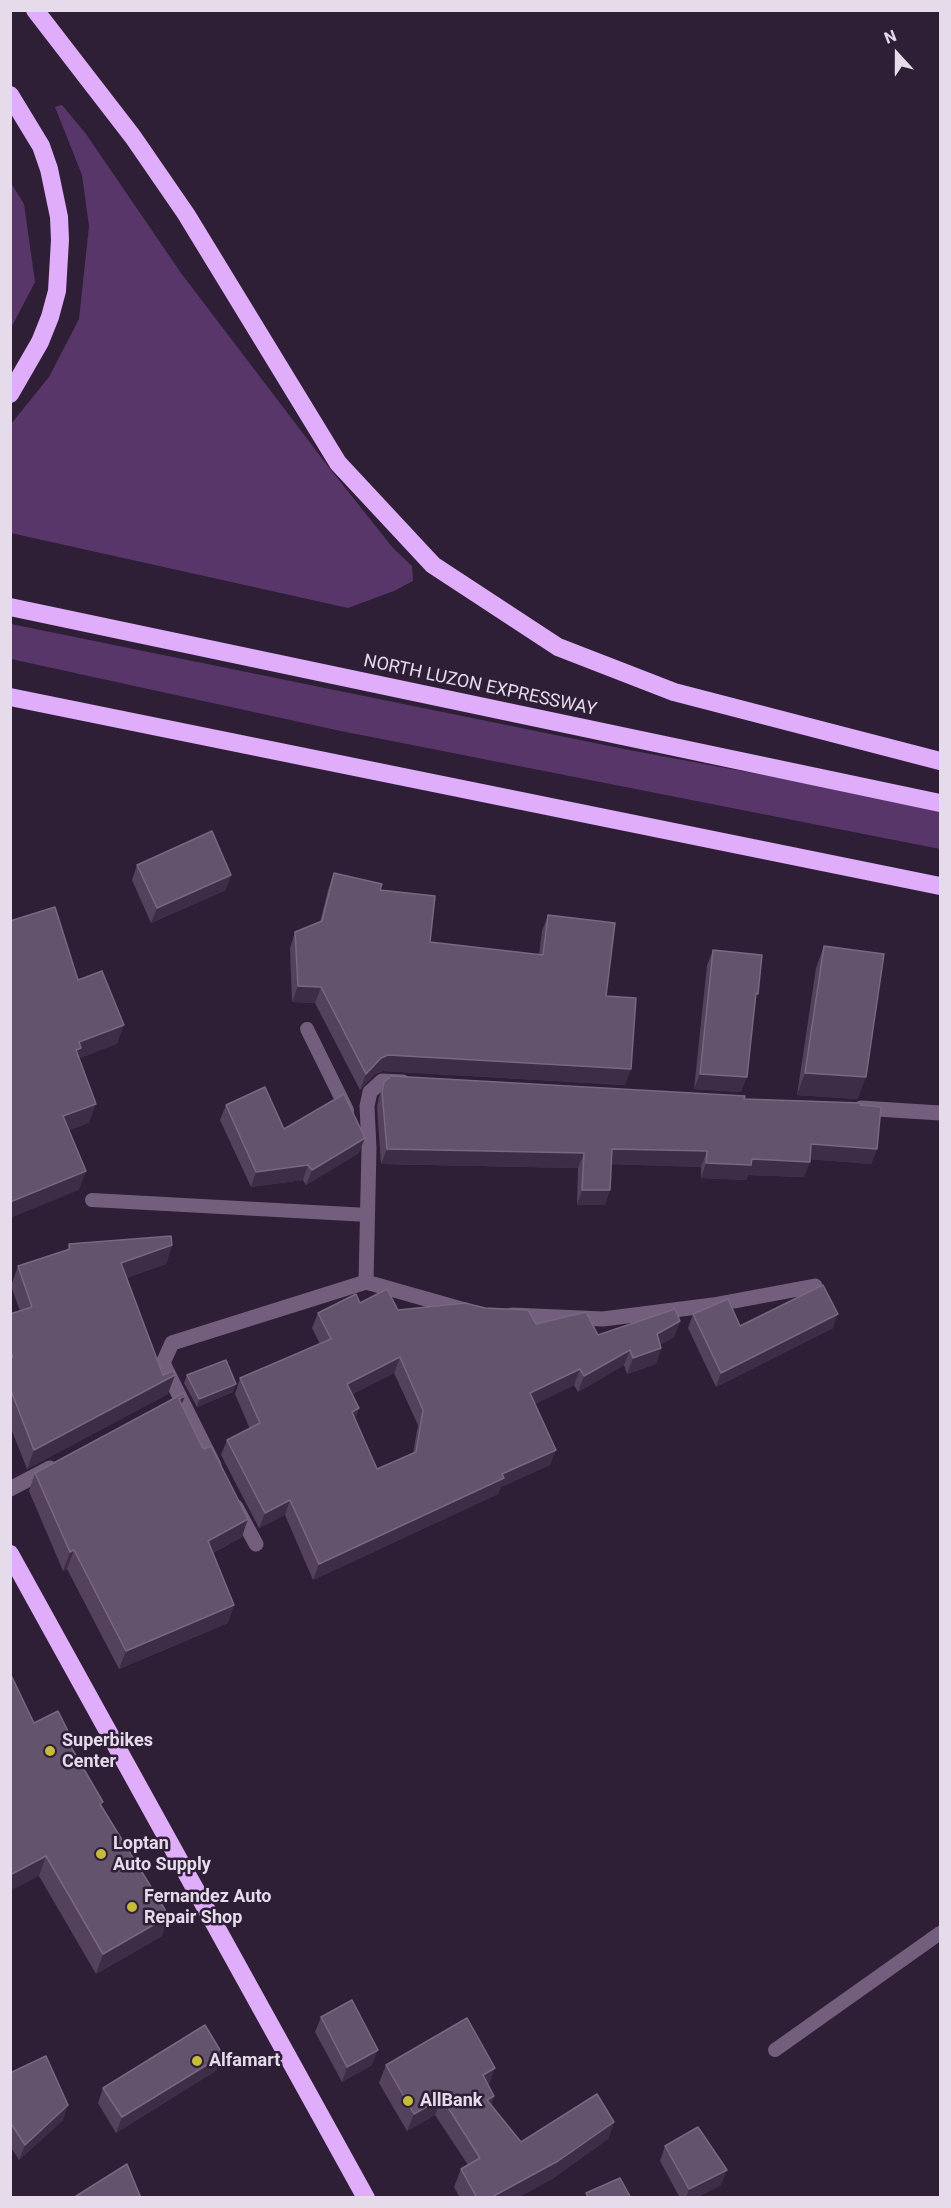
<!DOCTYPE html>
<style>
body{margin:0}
#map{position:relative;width:951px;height:2208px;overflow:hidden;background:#2e1e36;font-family:Roboto,sans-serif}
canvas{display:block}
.frame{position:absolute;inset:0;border:12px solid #e5dbeb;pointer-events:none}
.north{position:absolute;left:867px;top:24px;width:60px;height:60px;-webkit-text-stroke:4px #2e1e36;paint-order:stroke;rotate:339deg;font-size:16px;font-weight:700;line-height:24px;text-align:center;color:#e5dbeb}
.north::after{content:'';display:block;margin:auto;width:21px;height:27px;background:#e5dbeb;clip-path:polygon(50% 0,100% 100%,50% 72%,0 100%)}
</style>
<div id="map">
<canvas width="951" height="2208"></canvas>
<div class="frame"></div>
<div class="north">N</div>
</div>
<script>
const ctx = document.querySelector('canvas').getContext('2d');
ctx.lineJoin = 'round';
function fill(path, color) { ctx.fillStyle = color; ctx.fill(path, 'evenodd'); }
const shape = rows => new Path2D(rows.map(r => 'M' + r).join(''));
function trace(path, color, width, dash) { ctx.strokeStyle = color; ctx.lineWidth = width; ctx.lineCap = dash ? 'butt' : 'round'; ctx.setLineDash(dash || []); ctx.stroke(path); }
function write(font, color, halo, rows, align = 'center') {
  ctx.font = font + ' Roboto,sans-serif'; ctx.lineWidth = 5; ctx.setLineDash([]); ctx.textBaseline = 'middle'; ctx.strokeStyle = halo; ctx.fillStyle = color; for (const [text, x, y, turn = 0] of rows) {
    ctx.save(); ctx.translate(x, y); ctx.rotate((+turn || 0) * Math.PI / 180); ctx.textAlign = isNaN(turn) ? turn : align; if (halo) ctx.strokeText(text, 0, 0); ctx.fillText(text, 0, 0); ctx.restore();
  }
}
fill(shape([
 [62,105,86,134,181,273,327,465,393,548,412,566,413,581,394,591,348,608,11,533,11,424,49,377,79,319,89,226,82,175,55,107],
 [11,183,24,204,35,282,11,328],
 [11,624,629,750,940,808,940,849,336,730,11,659]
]), '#59366a');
trace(shape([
 [307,1029,347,1110],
 [92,1200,368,1215],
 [775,2050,940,1933]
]), '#735f7d', 14);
trace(shape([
 [861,1108,940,1113],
 [366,1282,465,1310],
 [512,1315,603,1319,713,1305,815,1286],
 [214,1465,163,1363,172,1343,366,1282,369,1148,367,1106,370,1092,382,1081,403,1082],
 [10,1489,50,1468],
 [236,1507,256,1544]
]), '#735f7d', 15);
trace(shape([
 [35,10,133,137,186,214,338,463,433,565,558,647,674,692,940,761],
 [10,95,41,146,49,169,59,217,60,240,57,291,50,317,40,342,10,394],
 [10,607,940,803],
 [10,697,940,886],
 [10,1554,366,2198]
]), '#dfadf9', 18);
fill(shape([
 [137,865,226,890,151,923,132,880],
 [334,873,380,890,430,942,539,955,542,931,548,915,606,996,625,1085,383,1071,375,1074,360,1090,315,1003,292,1002,290,948,295,932,320,922,328,890],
 [824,946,858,1099,797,1095,816,968],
 [713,950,755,1003,741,1092,694,1089,707,965],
 [384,1082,860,1105,877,1149,871,1164,810,1159,804,1177,748,1175,746,1180,701,1178,701,1167,611,1164,605,1205,577,1205,578,1168,381,1164,377,1107,379,1097],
 [226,1105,284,1129,359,1153,306,1185,303,1180,251,1187,220,1120],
 [69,1244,172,1245,166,1264,126,1278,168,1394,27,1469,10,1426,10,1314,20,1311,11,1286,18,1266,67,1250],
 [360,1303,398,1310,536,1324,598,1335,680,1321,674,1337,660,1345,661,1348,656,1364,627,1374,624,1365,578,1392,574,1385,535,1404,550,1465,501,1487,498,1494,313,1580,285,1515,259,1528,221,1455,227,1440,250,1429,235,1394,240,1378,320,1344,312,1328,318,1313],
 [394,1373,418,1425,413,1453,377,1469,355,1419,359,1408,352,1394],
 [693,1314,740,1326,833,1328,716,1387,688,1328],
 [187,1375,233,1392,197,1407,184,1383],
 [182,1405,242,1537,213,1553,228,1623,119,1669,67,1569,63,1571,29,1491,35,1473],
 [34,1723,73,1751,101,1805,162,1936,96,1974,39,1876],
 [321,2017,372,2065,342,2082,315,2032],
 [386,2065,488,2085,494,2096,491,2105,521,2142,614,2122,608,2139,552,2179,517,2198,460,2198,454,2187,461,2169,468,2165,435,2115,407,2131,379,2083],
 [217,2070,116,2133,98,2103,103,2088],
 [10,2073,63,2120,19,2160,10,2146],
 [665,2146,721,2185,696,2198,680,2198,660,2161]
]), '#54425d');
fill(shape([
 [231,875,226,890,151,923,157,908],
 [298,986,321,987,315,1003,292,1002],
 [124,1025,117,1044,78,1059,70,1069,79,1042],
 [388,1055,631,1069,625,1085,383,1071,375,1074,360,1090,366,1074,381,1058],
 [805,1073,866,1077,858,1099,797,1095],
 [700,1074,747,1077,741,1092,694,1089],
 [96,1104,89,1123,57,1135,63,1116],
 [365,1138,359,1153,306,1185,312,1170],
 [811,1144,877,1149,871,1164,805,1159],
 [387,1149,584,1153,578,1168,381,1164],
 [612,1149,707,1151,701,1167,606,1164],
 [752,1159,810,1162,804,1177,748,1175,746,1180,701,1178,706,1163],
 [308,1165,303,1180,251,1187,256,1172],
 [86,1171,79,1190,10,1218,10,1202],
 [582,1190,610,1190,605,1205,577,1205],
 [172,1245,166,1264,114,1282,121,1263],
 [838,1314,833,1328,716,1387,721,1373],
 [680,1321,674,1337,651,1350,657,1334],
 [661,1348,656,1364,627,1374,633,1358],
 [630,1350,624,1365,578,1392,584,1376],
 [400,1357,394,1373,341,1399,347,1384],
 [580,1369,574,1385,525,1409,530,1393],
 [175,1375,168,1394,27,1469,34,1450],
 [236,1384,233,1392,197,1407,199,1399],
 [185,1396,178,1414,179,1399],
 [359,1408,353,1424,352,1412],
 [556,1450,550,1465,501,1487,498,1494,313,1580,319,1564,502,1474],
 [290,1500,285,1515,259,1528,265,1513],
 [248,1519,242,1537,201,1559,208,1541],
 [74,1550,67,1569,63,1571,70,1552],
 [234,1605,228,1623,119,1669,126,1651],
 [46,1856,39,1876,10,1891,10,1875],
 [169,1916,162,1936,96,1974,103,1954],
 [378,2050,372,2065,342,2082,347,2067],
 [223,2055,217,2070,116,2133,122,2117],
 [495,2068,489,2085,483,2075],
 [494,2096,488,2113,487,2100],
 [442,2098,435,2115,407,2131,414,2114],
 [68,2105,63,2120,19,2160,25,2145],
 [614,2122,608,2139,552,2179,517,2198,490,2198],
 [727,2170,721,2185,696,2198,686,2198,689,2189]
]), '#3e2d47');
const building = shape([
 [212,831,231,875,157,908,137,865,212,831],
 [334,873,382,884,380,890,435,896,430,942,543,955,548,915,615,923,606,996,636,998,631,1069,388,1055,381,1058,366,1074,321,987,298,986,295,932,322,921,334,873],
 [55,907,78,980,102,971,124,1025,79,1042,81,1048,76,1050,96,1104,63,1116,86,1171,10,1202,10,921,55,907],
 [824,946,884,954,866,1077,805,1073,824,946],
 [713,950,762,955,758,994,756,993,747,1077,700,1074,713,950],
 [391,1076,745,1096,744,1099,861,1103,860,1105,881,1107,877,1149,811,1144,810,1162,752,1159,751,1165,706,1163,707,1151,612,1149,610,1190,582,1190,584,1153,387,1149,382,1092,384,1082,391,1076],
 [265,1087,284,1129,344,1094,365,1138,312,1170,308,1165,256,1172,226,1105,265,1087],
 [171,1236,172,1245,121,1263,163,1375,173,1371,175,1375,34,1450,10,1388,10,1358,13,1357,10,1351,10,1314,32,1307,18,1266,70,1249,69,1244,171,1236],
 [823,1285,838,1314,721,1373,693,1314,728,1299,740,1326,823,1285],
 [387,1289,398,1310,465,1303,485,1308,528,1310,536,1324,586,1312,598,1335,675,1309,680,1321,657,1334,661,1348,633,1358,630,1350,584,1376,580,1369,530,1393,556,1450,502,1474,504,1478,319,1564,290,1500,265,1513,227,1440,260,1423,240,1378,331,1339,318,1313,356,1294,360,1303,387,1289],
 [400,1357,423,1410,416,1452,377,1469,352,1412,359,1408,347,1384,400,1357],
 [226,1360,236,1384,199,1399,187,1375,226,1360],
 [184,1393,185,1396,179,1399,202,1447,204,1449,211,1446,248,1519,208,1541,234,1605,126,1651,74,1550,70,1552,35,1473,184,1393],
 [10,1673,34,1723,58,1711,75,1745,71,1747,103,1802,100,1804,169,1916,103,1954,46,1856,10,1875,10,1673],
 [352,2000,378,2050,347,2067,321,2017,352,2000],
 [467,2018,495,2068,483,2075,494,2096,487,2100,521,2142,597,2094,614,2122,558,2161,490,2198,477,2198,461,2169,480,2158,442,2098,414,2114,386,2065,467,2018],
 [205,2025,223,2055,122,2117,103,2088,205,2025],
 [46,2056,68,2105,25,2145,10,2122,10,2073,46,2056],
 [698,2127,727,2170,689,2189,665,2146,698,2127],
 [127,2164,141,2198,73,2198,127,2164],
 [620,2178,631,2198,588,2198,586,2193,620,2178]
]);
fill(building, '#64536c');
trace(building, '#786880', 1.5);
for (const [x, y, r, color] of [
 [50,1751,6,"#c7bb3b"],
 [101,1854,6,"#c7bb3b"],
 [132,1907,6,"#c7bb3b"],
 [197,2061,6,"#c7bb3b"],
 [408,2101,6,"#c7bb3b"]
]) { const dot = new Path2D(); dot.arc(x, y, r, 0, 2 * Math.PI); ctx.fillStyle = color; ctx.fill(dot); trace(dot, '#2e1e36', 2); }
write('18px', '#e5dbeb', '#2e1e36', [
 ["NORTH LUZON EXPRESSWAY",480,686,12]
]);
write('bold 18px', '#e5dbeb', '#2e1e36', [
 ["Superbikes",62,1741],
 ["Center",62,1762],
 ["Loptan",113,1844],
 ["Auto Supply",113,1865],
 ["Fernandez Auto",144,1897],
 ["Repair Shop",144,1918],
 ["Alfamart",209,2061],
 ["AllBank",420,2101]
], 'left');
</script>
